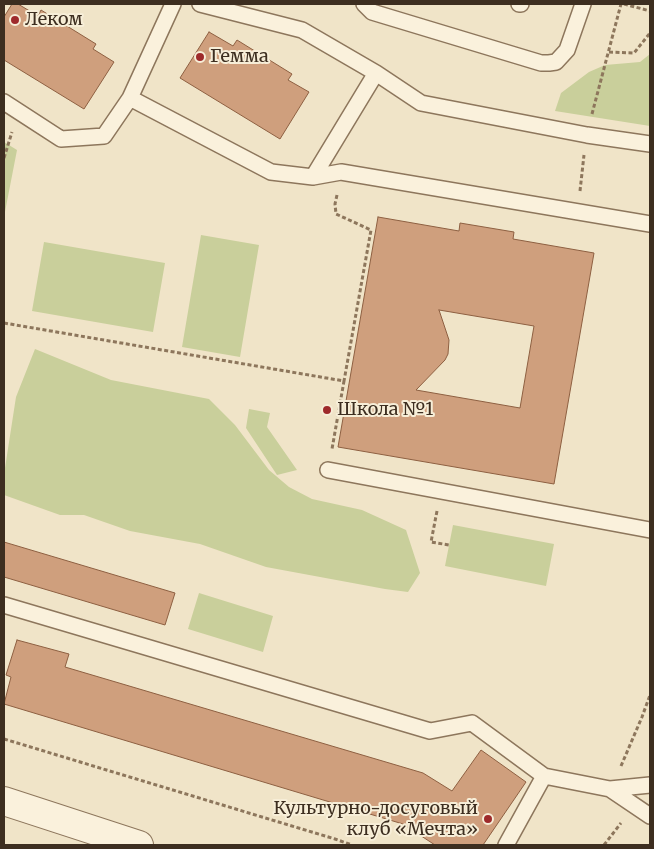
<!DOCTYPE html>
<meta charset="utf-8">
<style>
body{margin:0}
#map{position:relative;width:654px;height:849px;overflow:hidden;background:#f0e4c8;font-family:Merriweather,serif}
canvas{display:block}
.frame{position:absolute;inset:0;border:5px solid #3d2e20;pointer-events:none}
</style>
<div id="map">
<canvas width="654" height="849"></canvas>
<div class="frame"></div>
</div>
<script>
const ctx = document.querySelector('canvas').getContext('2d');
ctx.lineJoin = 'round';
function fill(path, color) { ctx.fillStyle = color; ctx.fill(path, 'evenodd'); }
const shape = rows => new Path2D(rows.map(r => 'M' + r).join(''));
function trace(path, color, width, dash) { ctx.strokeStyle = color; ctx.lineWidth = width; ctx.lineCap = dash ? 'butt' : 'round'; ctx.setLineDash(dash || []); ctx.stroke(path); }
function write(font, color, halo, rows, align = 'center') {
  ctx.font = font + ' Merriweather,serif'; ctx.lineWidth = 4; ctx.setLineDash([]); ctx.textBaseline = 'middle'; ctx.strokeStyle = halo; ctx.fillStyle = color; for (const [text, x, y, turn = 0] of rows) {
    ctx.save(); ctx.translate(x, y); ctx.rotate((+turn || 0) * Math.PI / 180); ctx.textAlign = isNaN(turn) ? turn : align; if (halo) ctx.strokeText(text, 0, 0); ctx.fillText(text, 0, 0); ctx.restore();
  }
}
fill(shape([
 [650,54,650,126,555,111,561,93,589,72,605,65,640,62],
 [4,142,17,150,4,217],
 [201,235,259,245,240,357,182,347],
 [44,242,165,263,153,332,32,311],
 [35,349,111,380,209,399,235,425,269,470,289,487,312,499,362,510,406,530,420,573,408,592,385,589,266,567,200,544,130,531,84,515,60,515,4,495,4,471,5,468,16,397],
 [249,409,270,413,267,427,297,470,277,475,246,428],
 [453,525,554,544,546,586,445,566],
 [199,593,273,616,263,652,188,629]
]), '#c9cf9b');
const building = shape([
 [12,4,18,4,38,16,41,10,96,44,93,49,114,62,84,109,4,60,4,17,12,4],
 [209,32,233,46,237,40,292,74,288,80,309,92,280,139,180,78,209,32],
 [378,217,459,231,460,223,514,232,513,239,594,253,554,484,338,447,378,217],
 [439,310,534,326,520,408,416,390,445,360,448,354,449,340,439,310],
 [4,542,175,593,165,625,4,577,4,542],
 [17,640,69,654,65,667,423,773,452,791,481,750,526,782,483,845,435,845,403,824,4,704,11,677,6,675,17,640]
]);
fill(building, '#cf9f7d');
trace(building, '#8d5f41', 1);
const service = shape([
 [173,4,130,98,271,172,313,177,341,172,650,224],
 [200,4,302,30,376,73,421,103,587,135,650,144],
 [364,4,372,12,541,63,549,63,556,62,567,50,583,4],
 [519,4,521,4],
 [4,102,61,139,104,136,130,98],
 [313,177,376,73],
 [328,470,650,530],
 [4,605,430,731,472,723,544,776],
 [610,789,650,816],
 [506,845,544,776,610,789,650,785]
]);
const tertiary = shape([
 [4,801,139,845]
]);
trace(service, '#8d765c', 18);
trace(tertiary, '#8d765c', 30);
trace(shape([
 [624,4,650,11],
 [609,52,634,53,650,33],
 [592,114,621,4],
 [4,158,12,132],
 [580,191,584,155],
 [337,195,335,204,336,214,371,230,344,381],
 [4,323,344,381,332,449],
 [437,511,431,542,449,545],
 [4,739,335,839,352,845],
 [621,766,642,717,650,695],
 [604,845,621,823]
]), '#8d765c', 3, [4, 2.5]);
trace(service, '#faf1dc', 15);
trace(tertiary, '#faf1dc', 28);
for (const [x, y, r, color] of [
 [15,20,5,"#9e2a2b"],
 [200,57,5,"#9e2a2b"],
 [327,410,5,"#9e2a2b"],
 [488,819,5,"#9e2a2b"]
]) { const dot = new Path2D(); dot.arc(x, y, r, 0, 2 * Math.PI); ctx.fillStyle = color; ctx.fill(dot); trace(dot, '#f7eed8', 2); }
write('18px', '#3d2e20', '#f7eed8', [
 ["Леком",25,20],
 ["Гемма",210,57],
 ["Школа №1",337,410],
 ["Культурно-досуговый",478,809,"right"],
 ["клуб «Мечта»",478,830,"right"]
], 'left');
</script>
